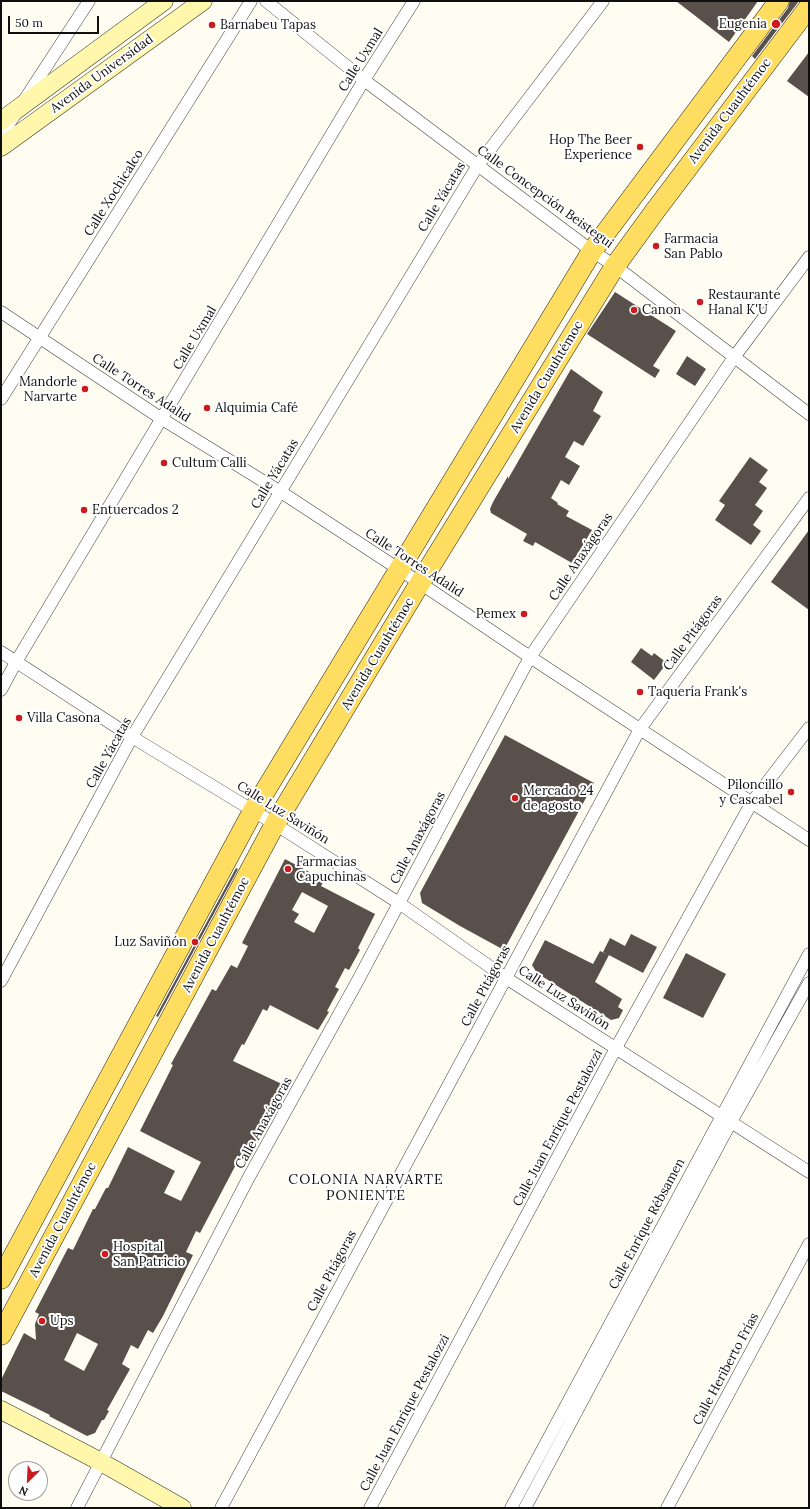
<!DOCTYPE html>
<meta charset="utf-8">
<style>
body{margin:0}
#map{position:relative;width:810px;height:1509px;overflow:hidden;background:#fffdf1;font-family:Lora,serif}
canvas{display:block}
.frame{position:absolute;inset:0;border:2px solid #0f0f0f;pointer-events:none}
.north{position:absolute;left:8px;top:1461px;width:40px;height:40px;box-sizing:border-box;background:#fff;border:1px solid #9f9f9f;border-radius:50%;rotate:204deg;font-size:11px;font-weight:700;line-height:16px;text-align:center;color:#0f0f0f}
.north::after{content:'';display:block;margin:auto;width:14px;height:18px;background:#cb1b1f;clip-path:polygon(50% 0,100% 100%,50% 72%,0 100%)}
.scale{position:absolute;left:8px;top:16px;width:91px;height:18px;box-sizing:border-box;border:2px solid #0f0f0f;border-top:0;padding-left:5px;font-size:12px;line-height:14px;white-space:nowrap;color:#0f0f0f;-webkit-text-stroke:3px #fff;paint-order:stroke}
</style>
<div id="map">
<canvas width="810" height="1509"></canvas>
<div class="frame"></div>
<div class="north">N</div>
<div class="scale">50 m</div>
</div>
<script>
const ctx = document.querySelector('canvas').getContext('2d');
ctx.lineJoin = 'round';
function fill(path, color) { ctx.fillStyle = color; ctx.fill(path, 'evenodd'); }
const shape = rows => new Path2D(rows.map(r => 'M' + r).join(''));
function trace(path, color, width, dash) { ctx.strokeStyle = color; ctx.lineWidth = width; ctx.lineCap = dash ? 'butt' : 'round'; ctx.setLineDash(dash || []); ctx.stroke(path); }
function write(font, color, halo, rows, align = 'center') {
  ctx.font = font + ' Lora,serif'; ctx.lineWidth = 4; ctx.setLineDash([]); ctx.textBaseline = 'middle'; ctx.strokeStyle = halo; ctx.fillStyle = color; for (const [text, x, y, turn = 0] of rows) {
    ctx.save(); ctx.translate(x, y); ctx.rotate((+turn || 0) * Math.PI / 180); ctx.textAlign = isNaN(turn) ? turn : align; if (halo) ctx.strokeText(text, 0, 0); ctx.fillText(text, 0, 0); ctx.restore();
  }
}
fill(shape([
 [676,1,758,1,729,42],
 [790,1,799,1,755,59,752,56,788,8],
 [809,52,809,97,787,81],
 [615,292,676,331,653,366,660,370,655,378,587,334],
 [687,356,706,369,695,386,676,374],
 [571,369,603,392,593,411,601,416,583,446,574,441,565,457,580,466,569,485,561,480,551,498,558,503,557,504,569,511,566,516,592,530,572,563,535,542,533,546,523,541,527,534,491,513,490,509,493,502,508,476,508,479],
 [750,457,768,470,759,482,767,488,755,505,763,511,753,525,761,531,751,545,715,520,725,505,719,501],
 [809,530,809,610,771,582],
 [641,648,652,656,654,653,667,663,654,680,631,662],
 [505,735,594,783,504,950,460,926,422,903,420,893],
 [285,859,324,880,321,886,375,914,358,948,360,950,349,970,345,968,335,987,339,989,327,1011,329,1012,318,1030,270,1005,267,1011,263,1009,244,1045,242,1044,233,1061,284,1085,255,1142,251,1139,243,1155,241,1155,200,1233,196,1231,186,1252,193,1255,163,1316,153,1333,148,1330,138,1349,131,1345,122,1364,130,1369,107,1410,109,1411,104,1420,102,1420,95,1433,87,1436,49,1416,50,1415,1,1391,1,1380,24,1333,36,1340,35,1324,39,1314,35,1312,68,1248,73,1250,93,1209,95,1209,106,1188,108,1188,128,1147,175,1171,164,1193,181,1201,201,1162,140,1131,173,1065,171,1064,212,989,216,991,231,965,237,968,248,946,242,943],
 [302,892,328,906,314,933,294,922,299,914,292,910],
 [77,1333,98,1344,84,1371,64,1360],
 [236,868,238,869,158,1017,156,1016],
 [631,934,657,947,643,973,603,952,610,938,625,946],
 [545,940,593,964,600,951,609,955,595,982,622,999,618,1007,623,1010,619,1018,611,1020,537,973,532,965],
 [686,953,726,974,703,1018,663,998]
]), '#59504b');
const street = shape([
 [266,1,364,80,592,251,615,266,809,414],
 [25,99,89,1],
 [1,135,14,116],
 [1,312,162,419,281,492,420,583,530,657,809,840],
 [1,399,251,1],
 [1,652,132,737,275,824,399,903,506,978,809,1172],
 [1,690,16,662,364,80,414,1],
 [1,981,132,737,478,165,603,1],
 [77,1508,249,1177,357,982,530,657,735,356,809,257],
 [221,1508,640,729,809,498],
 [370,1508,616,1048,752,802,809,728],
 [511,1508,809,954],
 [525,1508,731,1122,809,983],
 [667,1508,809,1244]
]);
const secondary = shape([
 [1,121,164,1],
 [1,147,203,1],
 [1,1410,101,1462,182,1508]
]);
const primary = shape([
 [1,1279,253,811,592,251,779,1],
 [1,1335,275,824,420,583,615,266,655,211,809,7]
]);
trace(street, '#424242', 13);
trace(secondary, '#313131', 19);
trace(primary, '#202020', 21);
trace(street, '#fff', 12);
trace(secondary, '#fff8ac', 18);
trace(primary, '#ffdd61', 20);
for (const [x, y, r, color] of [
 [776,24,5,"#cb1b1f"],
 [212,25,4,"#cb1b1f"],
 [640,147,4,"#cb1b1f"],
 [656,246,4,"#cb1b1f"],
 [700,302,4,"#cb1b1f"],
 [634,310,4,"#cb1b1f"],
 [85,389,4,"#cb1b1f"],
 [207,408,4,"#cb1b1f"],
 [164,463,4,"#cb1b1f"],
 [84,510,4,"#cb1b1f"],
 [524,614,4,"#cb1b1f"],
 [640,692,4,"#cb1b1f"],
 [19,718,4,"#cb1b1f"],
 [791,792,4,"#cb1b1f"],
 [515,798,4,"#cb1b1f"],
 [288,869,4,"#cb1b1f"],
 [195,942,4,"#cb1b1f"],
 [105,1254,4,"#cb1b1f"],
 [42,1321,4,"#cb1b1f"]
]) { const dot = new Path2D(); dot.arc(x, y, r, 0, 2 * Math.PI); ctx.fillStyle = color; ctx.fill(dot); trace(dot, '#fff', 1.5); }
write('13px', '#0f0f0f', '#fff', [
 ["Eugenia",767,24,"right"],
 ["Barnabeu Tapas",220,25],
 ["Hop The Beer",632,140,"right"],
 ["Experience",632,155,"right"],
 ["Farmacia",664,239],
 ["San Pablo",664,254],
 ["Restaurante",708,295],
 ["Hanal K'U",708,310],
 ["Canon",642,310],
 ["Mandorle",77,382,"right"],
 ["Narvarte",77,397,"right"],
 ["Alquimia Café",215,408],
 ["Cultum Calli",172,463],
 ["Entuercados 2",92,510],
 ["Pemex",516,614,"right"],
 ["Taquería Frank's",648,692],
 ["Villa Casona",27,718],
 ["Piloncillo",783,785,"right"],
 ["y Cascabel",783,800,"right"],
 ["Mercado 24",523,791],
 ["de agosto",523,806],
 ["Farmacias",296,862],
 ["Capuchinas",296,877],
 ["Luz Saviñón",187,942,"right"],
 ["Hospital",113,1247],
 ["San Patricio",113,1262],
 ["Ups",50,1321]
], 'left');
write('13px', '#0f0f0f', '#fff', [
 ["Calle Uxmal",361,60,-58],
 ["Avenida Universidad",102,74,-36],
 ["Avenida Cuauhtémoc",730,111,-53],
 ["Calle Xochicalco",114,193,-58],
 ["Calle Yácatas",442,197,-59],
 ["Calle Concepción Beistegui",545,197,36],
 ["Calle Uxmal",195,338,-59],
 ["Avenida Cuauhtémoc",547,377,-59],
 ["Calle Torres Adalid",141,388,33],
 ["Calle Yácatas",275,474,-59],
 ["Calle Anaxágoras",581,557,-56],
 ["Calle Torres Adalid",414,563,33],
 ["Calle Pitágoras",693,633,-54],
 ["Avenida Cuauhtémoc",378,654,-59],
 ["Calle Yácatas",109,753,-61],
 ["Calle Luz Saviñón",283,813,32],
 ["Calle Anaxágoras",418,838,-62],
 ["Avenida Cuauhtémoc",216,935,-62],
 ["Calle Pitágoras",486,986,-62],
 ["Calle Luz Saviñón",564,998,33],
 ["Calle Anaxágoras",264,1123,-61],
 ["Calle Juan Enrique Pestalozzi",558,1128,-62],
 ["Avenida Cuauhtémoc",63,1220,-62],
 ["Calle Enrique Rébsamen",647,1224,-62],
 ["Calle Pitágoras",332,1271,-62],
 ["Calle Heriberto Frías",726,1369,-62],
 ["Calle Juan Enrique Pestalozzi",405,1413,-62]
]);
ctx.letterSpacing = '1px';
write('14px', '#0f0f0f', '#fff', [
 ["COLONIA NARVARTE",366,1180],
 ["PONIENTE",366,1196]
]);
ctx.letterSpacing = '0px';
</script>
